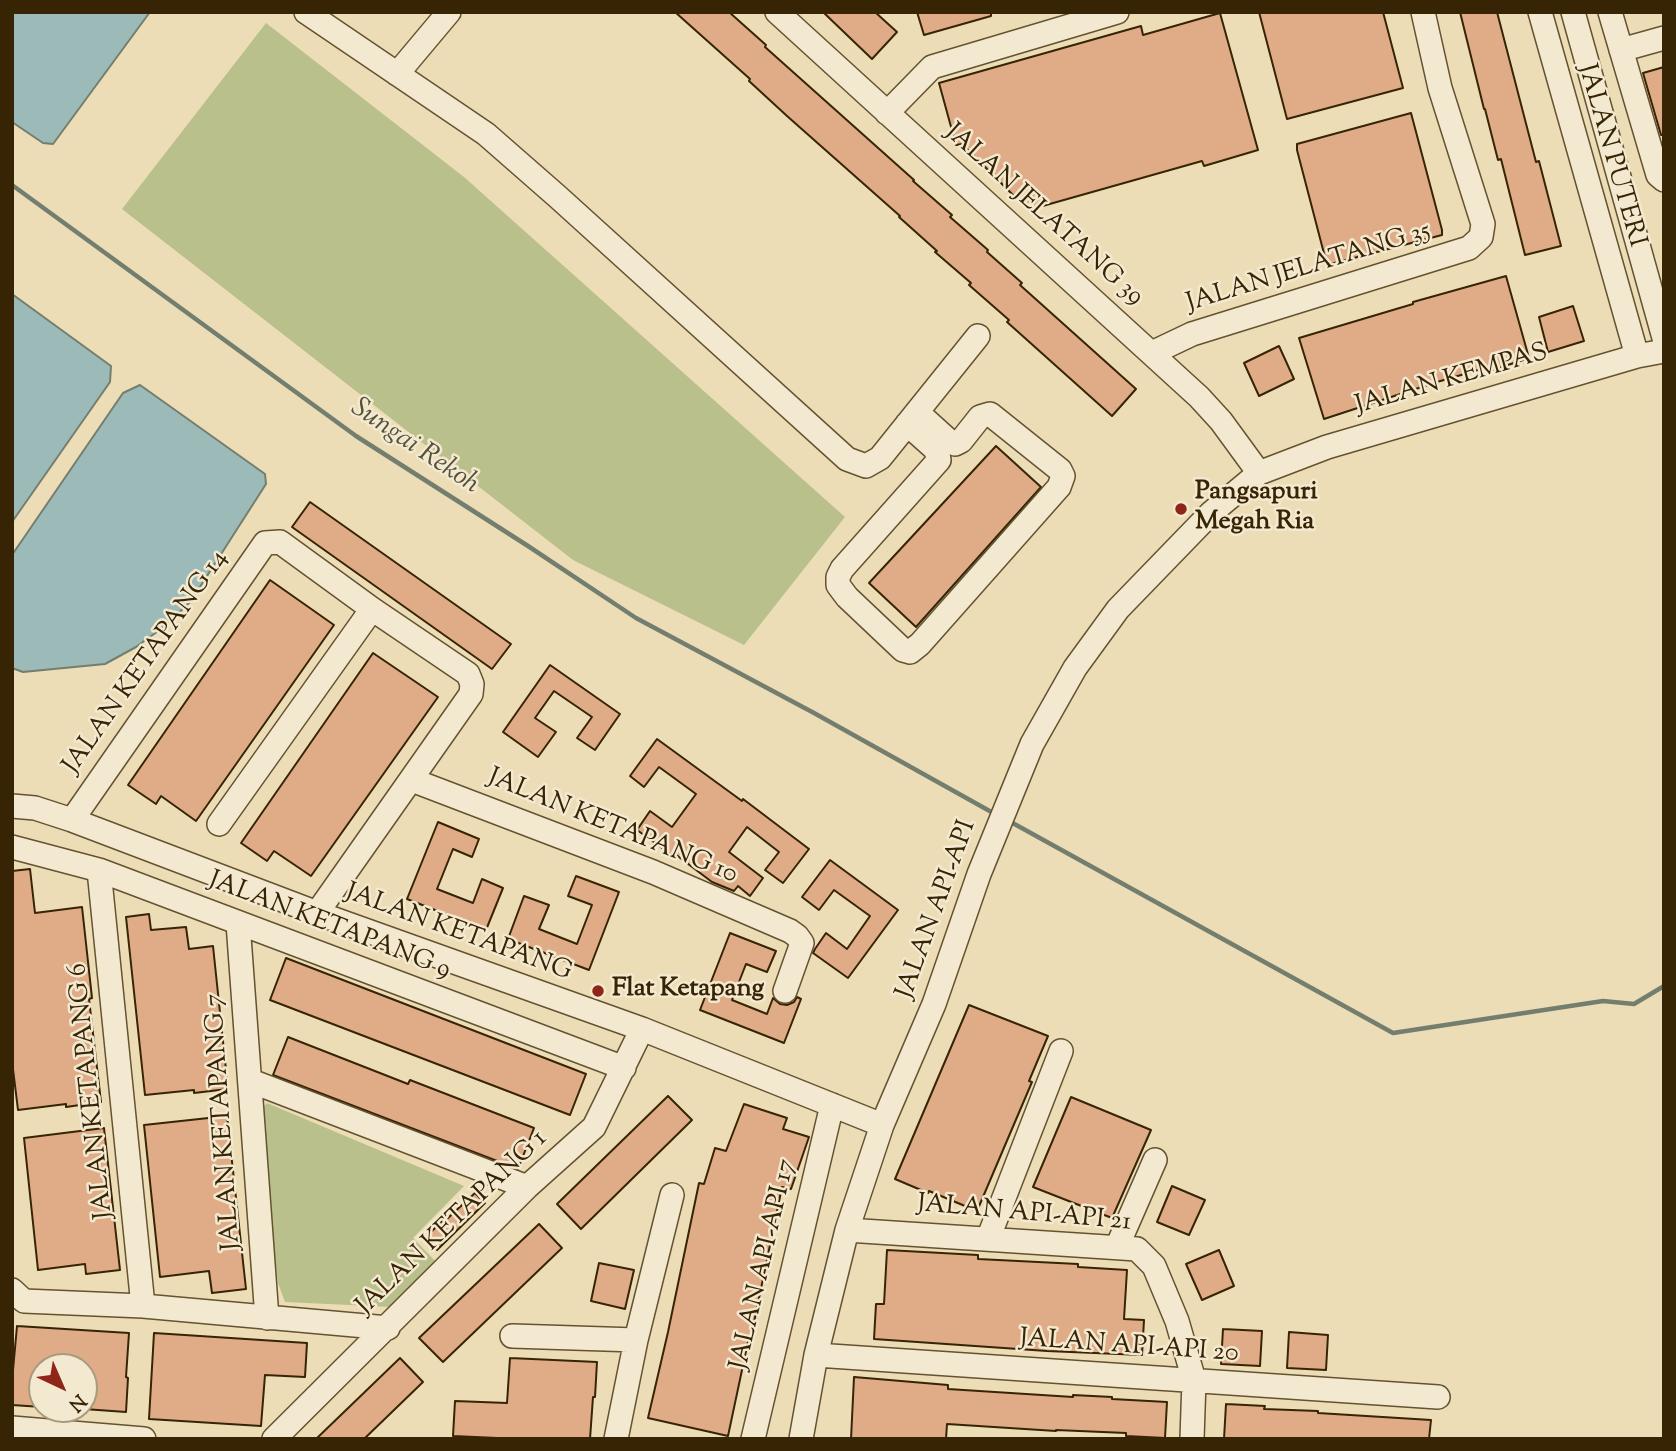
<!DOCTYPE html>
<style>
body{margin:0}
#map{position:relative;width:1676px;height:1451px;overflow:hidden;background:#ecddb6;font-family:"Sorts Mill Goudy",serif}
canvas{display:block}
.frame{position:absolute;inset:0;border:14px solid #372404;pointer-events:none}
.north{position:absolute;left:28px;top:1353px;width:70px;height:70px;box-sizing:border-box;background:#f3e9d0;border:2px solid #a89a7e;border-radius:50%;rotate:136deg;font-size:19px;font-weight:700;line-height:28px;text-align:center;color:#372404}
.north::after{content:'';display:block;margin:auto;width:24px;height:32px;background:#8f2418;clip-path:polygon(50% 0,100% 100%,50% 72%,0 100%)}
</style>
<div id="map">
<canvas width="1676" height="1451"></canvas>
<div class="frame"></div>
<div class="north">N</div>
</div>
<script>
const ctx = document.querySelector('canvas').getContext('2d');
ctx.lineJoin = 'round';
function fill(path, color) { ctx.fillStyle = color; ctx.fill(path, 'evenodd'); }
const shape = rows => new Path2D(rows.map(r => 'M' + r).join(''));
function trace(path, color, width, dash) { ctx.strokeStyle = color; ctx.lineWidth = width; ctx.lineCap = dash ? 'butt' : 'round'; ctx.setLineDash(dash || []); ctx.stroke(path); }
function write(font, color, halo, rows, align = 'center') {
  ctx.font = font + ' "Sorts Mill Goudy",serif'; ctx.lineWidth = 5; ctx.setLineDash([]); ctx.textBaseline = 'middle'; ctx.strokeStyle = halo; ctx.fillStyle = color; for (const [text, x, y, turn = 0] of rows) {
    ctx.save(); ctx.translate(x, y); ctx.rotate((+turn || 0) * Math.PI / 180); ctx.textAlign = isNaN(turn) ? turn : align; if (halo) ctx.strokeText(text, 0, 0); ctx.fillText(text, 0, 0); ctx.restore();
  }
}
fill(shape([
 [266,23,464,177,845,517,744,645,573,560,122,209],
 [267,1103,464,1186,413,1238,437,1263,392,1307,285,1302,278,1283,257,1114]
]), '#bac08c');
const water = shape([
 [12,12,150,12,53,144,43,143,12,122,12,12],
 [12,294,111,366,110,382,12,522,12,294],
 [140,385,265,474,266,484,191,601,165,626,136,647,105,664,23,672,12,668,12,555,123,393,140,385]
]);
fill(water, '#9cbab7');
trace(water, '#747e6f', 2);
trace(shape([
 [12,185,356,436,528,546,636,618,814,713,995,814],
 [1009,821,1393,1033,1603,1001,1634,1004,1664,986]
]), '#747e6f', 4.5);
const building = shape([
 [675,12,729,12,766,45,765,47,914,180,913,181,952,215,950,217,988,250,987,252,1022,283,1020,285,1136,389,1112,416,1007,322,1009,320,969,285,971,283,935,252,937,251,899,217,900,216,787,116,749,81,750,79,675,12],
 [823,12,875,12,897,32,872,59,823,12],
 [917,12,991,12,991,16,924,35,917,12],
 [1259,12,1383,12,1403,88,1287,119,1259,12],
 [1460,12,1497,12,1536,162,1539,161,1561,246,1525,255,1501,159,1498,160,1485,109,1484,109,1460,12],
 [1220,13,1258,150,1204,166,1202,161,1032,209,1023,205,962,144,956,145,939,83,1141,26,1143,35,1220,13],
 [1664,67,1664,135,1661,135,1643,73,1664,67],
 [1411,113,1442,230,1442,235,1327,265,1297,150,1297,144,1411,113],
 [1506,276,1529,358,1493,370,1492,366,1437,382,1324,419,1299,338,1413,304,1413,302,1506,276],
 [1573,306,1584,341,1548,352,1539,317,1573,306],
 [1279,346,1294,379,1259,396,1244,363,1279,346],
 [996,446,1041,487,916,627,869,583,996,446],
 [310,502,511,644,492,669,292,527,310,502],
 [270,580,334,625,196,821,161,796,156,804,128,785,270,580],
 [373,653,438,697,311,876,274,851,267,861,241,843,373,653],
 [550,665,620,714,595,750,577,738,592,717,554,691,535,718,556,732,538,757,503,732,550,665],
 [657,739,742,801,743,799,809,849,783,883,765,870,779,852,747,827,729,852,763,878,750,896,738,886,734,891,712,882,675,854,673,856,637,830,650,811,672,827,696,794,659,767,644,787,630,776,657,739],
 [438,822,479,839,472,857,453,849,437,889,473,903,482,879,503,888,486,930,407,899,438,822],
 [830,860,898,910,848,978,813,953,815,949,826,933,847,949,870,916,834,890,819,910,802,897,830,860],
 [30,869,35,913,82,907,92,998,89,999,101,1102,66,1107,66,1104,18,1110,12,1061,12,871,30,869],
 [576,876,619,892,589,970,508,939,524,896,549,905,539,929,577,944,592,905,568,896,576,876],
 [149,914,151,930,186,927,189,949,213,946,228,1089,194,1093,194,1090,145,1095,126,917,149,914],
 [730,933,776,951,767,972,746,964,732,1000,767,1014,773,998,780,1004,787,1005,794,1002,797,997,801,999,784,1043,700,1010,730,933],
 [286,958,586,1074,570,1115,270,1000,286,958],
 [969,1005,1048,1036,1029,1081,1032,1082,977,1211,929,1191,928,1193,895,1179,969,1005],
 [288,1037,408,1084,410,1080,534,1128,518,1169,273,1075,288,1037],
 [668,1096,692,1120,581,1229,557,1204,668,1096],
 [1071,1097,1151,1130,1112,1218,1033,1187,1071,1097],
 [744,1104,787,1118,783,1129,809,1137,791,1189,782,1187,751,1337,749,1337,728,1436,648,1418,668,1332,699,1183,704,1184,715,1148,726,1151,744,1104],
 [227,1116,246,1289,212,1293,209,1271,160,1277,144,1125,227,1116],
 [104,1128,120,1270,86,1274,85,1264,38,1270,24,1138,104,1128],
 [1172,1186,1205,1200,1189,1235,1157,1222,1172,1186],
 [475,1193,485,1203,437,1250,425,1238,447,1216,448,1218,475,1193],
 [539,1224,562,1248,443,1362,419,1338,539,1224],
 [887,1250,978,1255,978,1259,1078,1264,1078,1267,1127,1270,1124,1319,1144,1320,1142,1355,1047,1351,874,1339,876,1304,884,1304,887,1250],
 [1219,1250,1234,1286,1202,1300,1186,1264,1219,1250],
 [599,1263,634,1270,625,1309,591,1301,599,1263],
 [17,1326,129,1333,126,1377,128,1378,126,1412,84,1409,84,1365,55,1363,42,1362,42,1407,12,1405,12,1370,13,1370,17,1326],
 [1223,1329,1262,1331,1260,1366,1221,1364,1223,1329],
 [1289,1332,1328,1335,1326,1370,1287,1368,1289,1332],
 [154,1333,307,1343,305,1377,265,1375,261,1426,149,1419,154,1333],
 [400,1358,423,1382,364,1439,316,1439,400,1358],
 [510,1358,597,1362,595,1397,593,1397,590,1439,519,1439,453,1436,455,1401,507,1403,510,1358],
 [854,1377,948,1385,948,1389,1073,1397,1073,1395,1112,1397,1112,1399,1167,1402,1165,1438,1126,1436,1126,1433,1056,1430,1056,1431,947,1424,946,1439,851,1439,854,1377],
 [1226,1404,1265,1406,1264,1409,1318,1411,1318,1413,1431,1420,1429,1439,1224,1439,1226,1404]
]);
fill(building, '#dfac87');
trace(building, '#372404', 2);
const minor = shape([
 [306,12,486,134,558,197,847,459,866,466,880,458,978,336],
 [777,12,1199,397,1221,421,1259,473],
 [1540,12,1637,356],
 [1573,12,1664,338],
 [1610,12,1658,175,1664,180],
 [1621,50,1664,38],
 [397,74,449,12],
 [887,113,932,67,1117,12],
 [1152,353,1192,334,1469,248,1481,237,1483,224,1440,88,1423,12],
 [907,424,934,448,938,454,939,460,842,569,838,577,838,585,847,597,903,650,910,652,920,644,1059,487,1063,476,1060,470,990,414,980,417,961,441,955,444,948,440,917,412],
 [412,780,653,872,790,931,797,936,802,943,785,991],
 [12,806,35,808,72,820,317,913,642,1029,882,1125],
 [72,820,265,543,280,542,372,609,468,674,472,684,471,694,317,913],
 [219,824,372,609],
 [12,847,99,870,624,1068],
 [99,870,143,1306],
 [238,923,267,1318],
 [251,1081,527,1187],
 [847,1230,1137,1249,1154,1266,1177,1321,1194,1380,1192,1439],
 [988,1239,1061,1051],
 [1117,1247,1155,1160],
 [12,1290,24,1301,143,1306,388,1328],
 [512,1336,636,1340],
 [816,1355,1438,1397],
 [12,1428,144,1439],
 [274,1439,527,1187,594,1127,642,1029],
 [616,1439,636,1340,672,1195],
 [753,1439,832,1105],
 [801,1439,816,1355,847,1230,882,1125,934,1004,979,874,1032,744,1075,668,1118,609,1211,513,1259,473,1327,447,1637,356,1664,351]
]);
trace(minor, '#645230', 26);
trace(minor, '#f3e9d0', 23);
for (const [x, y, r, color] of [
 [1181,509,7,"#8f2418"],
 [598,991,7,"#8f2418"]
]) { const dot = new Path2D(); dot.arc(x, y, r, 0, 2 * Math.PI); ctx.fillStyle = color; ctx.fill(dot); trace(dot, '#f3e9d0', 2.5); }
write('26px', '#372404', '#f3e9d0', [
 ["JALAN PUTERI",1610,156,74],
 ["JALAN JELATANG 39",1043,216,42],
 ["JALAN JELATANG 35",1309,269,-17],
 ["JALAN KEMPAS",1452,381,-16],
 ["JALAN KETAPANG 14",147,663,-55],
 ["JALAN KETAPANG 10",612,828,22],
 ["JALAN API-API",938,910,-70],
 ["JALAN KETAPANG 9",329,927,21],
 ["JALAN KETAPANG",458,934,20],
 ["JALAN KETAPANG 6",93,1091,-96],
 ["JALAN KETAPANG 7",225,1122,-94],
 ["JALAN API-API 21",1024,1215,5],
 ["JALAN KETAPANG 1",453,1224,-44],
 ["JALAN API-API 17",765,1265,-77],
 ["JALAN API-API 20",1129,1348,4]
]);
write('bold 26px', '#372404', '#f3e9d0', [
 ["Pangsapuri",1195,494],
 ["Megah Ria",1195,524],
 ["Flat Ketapang",612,991]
], 'left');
write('italic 28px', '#55513a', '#f3e9d0', [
 ["Sungai Rekoh",414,448,34]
]);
</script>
